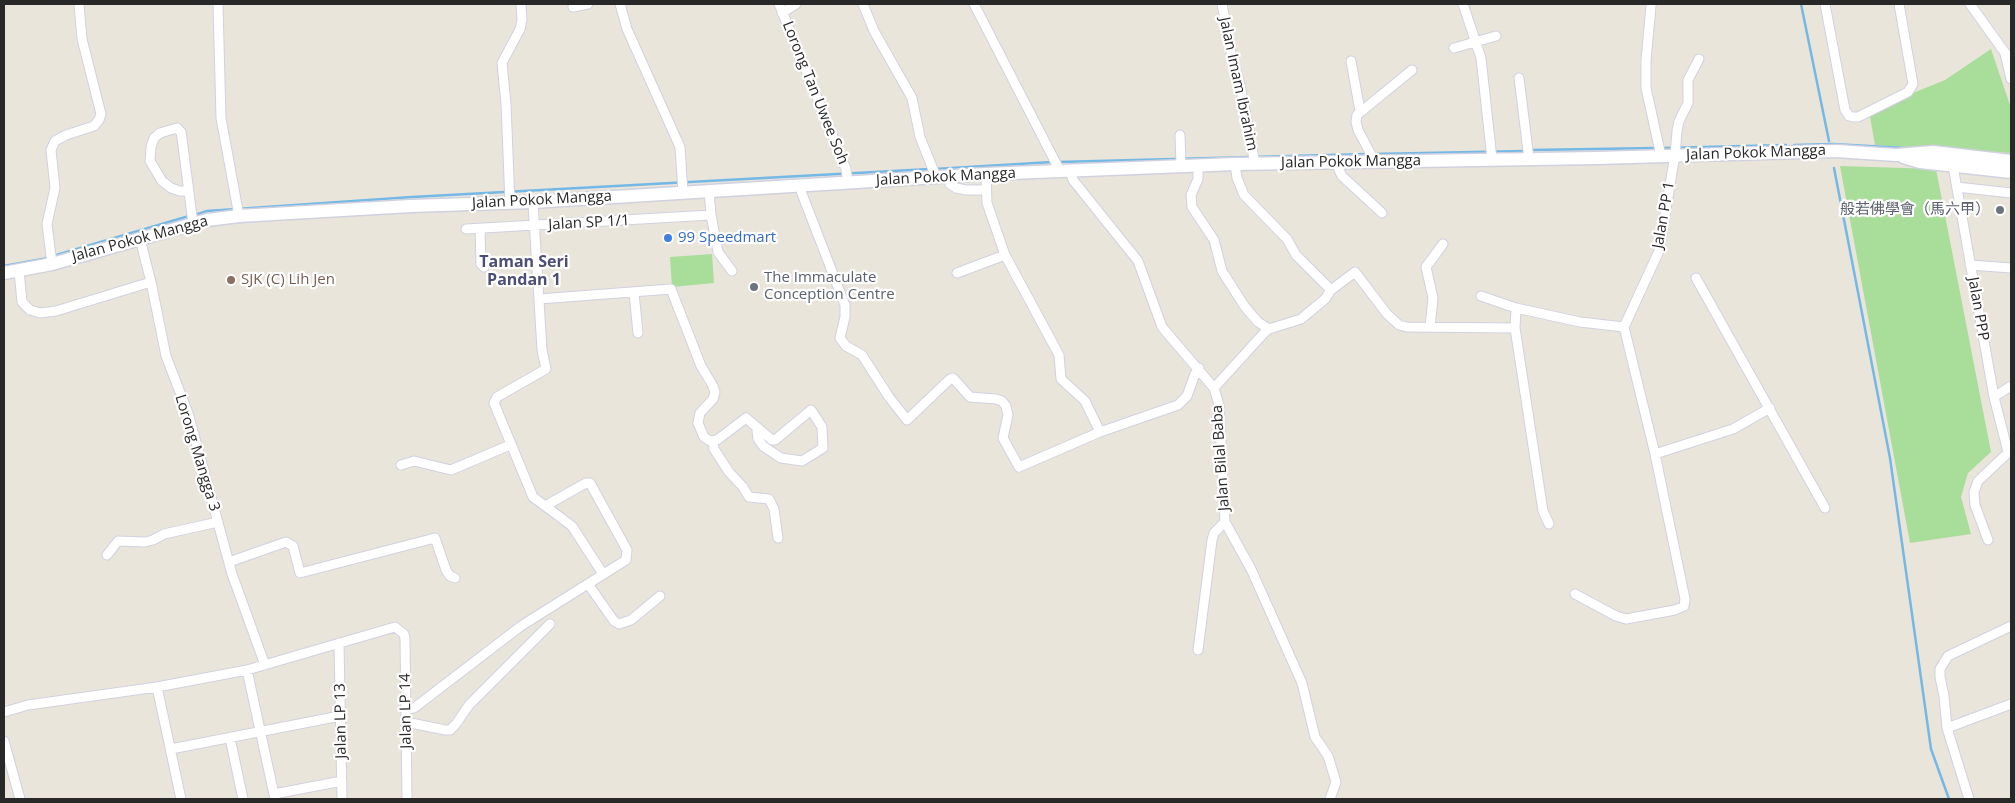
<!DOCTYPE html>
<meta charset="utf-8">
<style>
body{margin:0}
#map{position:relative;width:2015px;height:803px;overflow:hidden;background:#eae5db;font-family:"Open Sans",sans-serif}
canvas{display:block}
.frame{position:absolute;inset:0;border:5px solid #282828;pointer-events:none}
</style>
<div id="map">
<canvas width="2015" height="803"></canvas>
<div class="frame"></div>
</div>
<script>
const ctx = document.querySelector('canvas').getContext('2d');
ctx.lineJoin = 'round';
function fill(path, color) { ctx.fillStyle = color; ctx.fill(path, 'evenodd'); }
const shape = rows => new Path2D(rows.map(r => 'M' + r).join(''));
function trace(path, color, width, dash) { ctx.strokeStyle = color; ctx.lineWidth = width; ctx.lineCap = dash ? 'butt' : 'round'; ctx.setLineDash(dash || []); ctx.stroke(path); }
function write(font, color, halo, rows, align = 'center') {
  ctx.font = font + ' "Open Sans","Noto Sans SC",sans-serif'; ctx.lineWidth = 4.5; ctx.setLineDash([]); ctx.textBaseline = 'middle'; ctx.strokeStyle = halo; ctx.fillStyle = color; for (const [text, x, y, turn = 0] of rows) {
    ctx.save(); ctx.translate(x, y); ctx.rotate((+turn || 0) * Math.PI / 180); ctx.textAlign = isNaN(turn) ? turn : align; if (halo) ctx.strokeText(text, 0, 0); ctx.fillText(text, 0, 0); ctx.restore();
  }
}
fill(shape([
 [1991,49,2010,105,2011,153,1875,145,1869,111,1945,80],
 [1840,166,1936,169,1991,452,1968,473,1961,497,1971,534,1910,543],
 [712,254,714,283,672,287,670,257]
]), '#a8dd9a');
trace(shape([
 [1801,4,1829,141],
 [1794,145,1833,144,1905,148],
 [1663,148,1786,145],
 [1530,150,1657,148],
 [1373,154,1525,151],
 [1058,162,1367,154],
 [1834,168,1890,458,1931,749,1949,799],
 [935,169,1052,162],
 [195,215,207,211,412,197,930,169],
 [53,256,189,216],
 [4,266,48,258]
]), '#74b8e5', 2.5);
const street = shape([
 [218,4,221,118,239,216],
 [620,4,627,29,680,147,683,192],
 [779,4,846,169,848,183],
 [863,4,874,31,912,98,920,137,936,177],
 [974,4,1060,171],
 [1222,4,1231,53,1240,85,1255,164],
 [1463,4,1481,58,1492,159],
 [1825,4,1845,110,1849,116,1853,117,1858,117,1908,92,1913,84,1899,4],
 [1970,4,2011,61],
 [1651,6,1646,60,1646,88,1661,156],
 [573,7,588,4],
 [782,13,796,4],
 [1454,48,1496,36],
 [2005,54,2011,79],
 [1351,61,1360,111],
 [1519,78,1529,159],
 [1180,135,1181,166],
 [1375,162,1358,130,1356,122,1357,115,1412,70],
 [1339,163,1339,170,1342,176,1382,213],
 [1198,166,1198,179,1191,195,1192,207,1214,240,1222,271,1245,307,1258,322,1269,329],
 [1953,166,1994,397,2008,452],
 [1070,170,1073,180,1138,261,1162,327,1214,388,1219,405,1225,522,1251,569,1302,683,1315,737,1328,756,1336,782,1330,799],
 [986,174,987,203,1005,255,1059,355,1061,379,1085,401,1100,432],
 [948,177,950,184,956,188,966,190,985,190],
 [799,186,845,305,845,317,840,338,846,346,862,355,889,397,907,420,950,379,953,378,970,397,996,399,1002,401,1006,406,1008,415,1003,438,1019,467,1100,432,1178,405,1187,396,1195,374,1199,368],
 [1957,187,2011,193],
 [189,191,180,191,171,188,162,181,150,161,151,147,154,138,160,133,177,128,181,132,182,138,193,224],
 [709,191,711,215,718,252,732,271],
 [533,202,542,350,546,369,497,397,494,403,533,497,572,526,603,574],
 [510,203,506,104,502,63,520,29,522,20,521,4],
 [466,229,711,215],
 [480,229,481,264,484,267],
 [140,239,151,282,166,356,188,413,232,574,265,665],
 [52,264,47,224,55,188,51,150,55,141,66,135,94,126,99,120,101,114,82,39,79,4],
 [1970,265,2011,268],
 [19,271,22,302,30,310,40,313,56,311,151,282],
 [957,273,1005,255],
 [1696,278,1825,508],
 [1331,290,1355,272,1387,314,1399,325,1407,327,1515,328],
 [634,293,638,333],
 [1481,296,1516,308,1580,322,1624,327],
 [539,299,671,289,701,366,713,386,715,392,713,399,700,413,698,423,704,437,710,441,717,440,746,418,772,440,775,440,811,410,822,427,823,448,802,461,781,458,763,446,758,439,757,431,759,429],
 [1516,308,1515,328,1543,511,1549,524],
 [1430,327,1433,298,1426,267,1443,244],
 [1624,327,1659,251,1675,155,1677,131,1679,121,1688,103,1688,80,1699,59],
 [1214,388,1264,333,1269,329,1301,319,1325,299,1331,290,1296,255,1287,239,1244,195,1237,178,1235,164],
 [1994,397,2011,386],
 [713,441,714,449,729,472,743,487,749,497,769,499,774,509,778,538],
 [1655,454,1733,429,1770,408],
 [401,465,414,461,451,470,510,445],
 [1988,540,1975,505,1974,492,1978,481,2011,450],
 [107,555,118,541,145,542,153,540,164,534,218,522],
 [229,562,286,542,293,546,300,573,435,538,446,570,450,576,455,578],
 [588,584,614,621,619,624,631,620,660,596],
 [1575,594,1616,616,1626,619,1675,610,1684,606,1685,599,1655,454,1624,327],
 [339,643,342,799],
 [1198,650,1212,540,1214,533,1225,522],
 [247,670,275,799],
 [157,687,181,799],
 [406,709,414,708,521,626,626,560,627,550,590,483,586,483,545,506],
 [4,712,28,705,157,687,247,670,395,627,404,634,405,639,407,799],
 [406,722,445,730,450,730,456,724,469,705,550,624],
 [1947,728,2011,704],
 [230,738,243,799],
 [4,741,20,799],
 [171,749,340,716],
 [274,794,342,781],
 [1969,799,1947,728,1944,696,1940,677,1940,669,1948,656,2011,626]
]);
const secondary = shape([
 [1903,157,1920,162,2011,172],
 [4,273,52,264,207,220,239,216,411,206,533,202,986,174,1235,164,1597,158,1836,151,1896,155,1933,152,2011,161]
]);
trace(street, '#d0d1e0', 11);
trace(secondary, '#d0d1e0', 15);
trace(street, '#fff', 9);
trace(secondary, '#fff', 12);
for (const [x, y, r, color] of [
 [2000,210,5,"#6b7280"],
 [668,238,5,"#3f7fe0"],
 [231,280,5,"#8d6e63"],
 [754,287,5,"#6b7280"]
]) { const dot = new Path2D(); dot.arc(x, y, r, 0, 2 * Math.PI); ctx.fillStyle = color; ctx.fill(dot); trace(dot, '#fff', 2); }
write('15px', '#282828', '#fff', [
 ["Jalan Imam Ibrahim",1238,84,78],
 ["Lorong Tan Uwee Soh",815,93,68],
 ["Jalan Pokok Mangga",1756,153,-2],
 ["Jalan Pokok Mangga",1351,162,-1],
 ["Jalan Pokok Mangga",946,177,-3],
 ["Jalan Pokok Mangga",542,200,-3],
 ["Jalan PP 1",1664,215,-80],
 ["Jalan SP 1/1",589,223,-3],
 ["Jalan Pokok Mangga",140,239,-15],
 ["Jalan PPP",1978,309,80],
 ["Lorong Mangga 3",197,453,73],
 ["Jalan Bilal Baba",1221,458,-94],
 ["Jalan LP 14",406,711,-91],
 ["Jalan LP 13",341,721,-91]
]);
write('15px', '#5b616d', '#fff', [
 ["般若佛學會（馬六甲）",1990,210],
 ["The Immaculate",764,278,"left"],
 ["Conception Centre",764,295,"left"]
], 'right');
write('15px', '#366cbe', '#fff', [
 ["99 Speedmart",678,238]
], 'left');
write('15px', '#785e54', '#fff', [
 ["SJK (C) Lih Jen",241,280]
], 'left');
write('bold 16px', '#4c4e75', '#fff', [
 ["Taman Seri",524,262],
 ["Pandan 1",524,280]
]);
</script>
